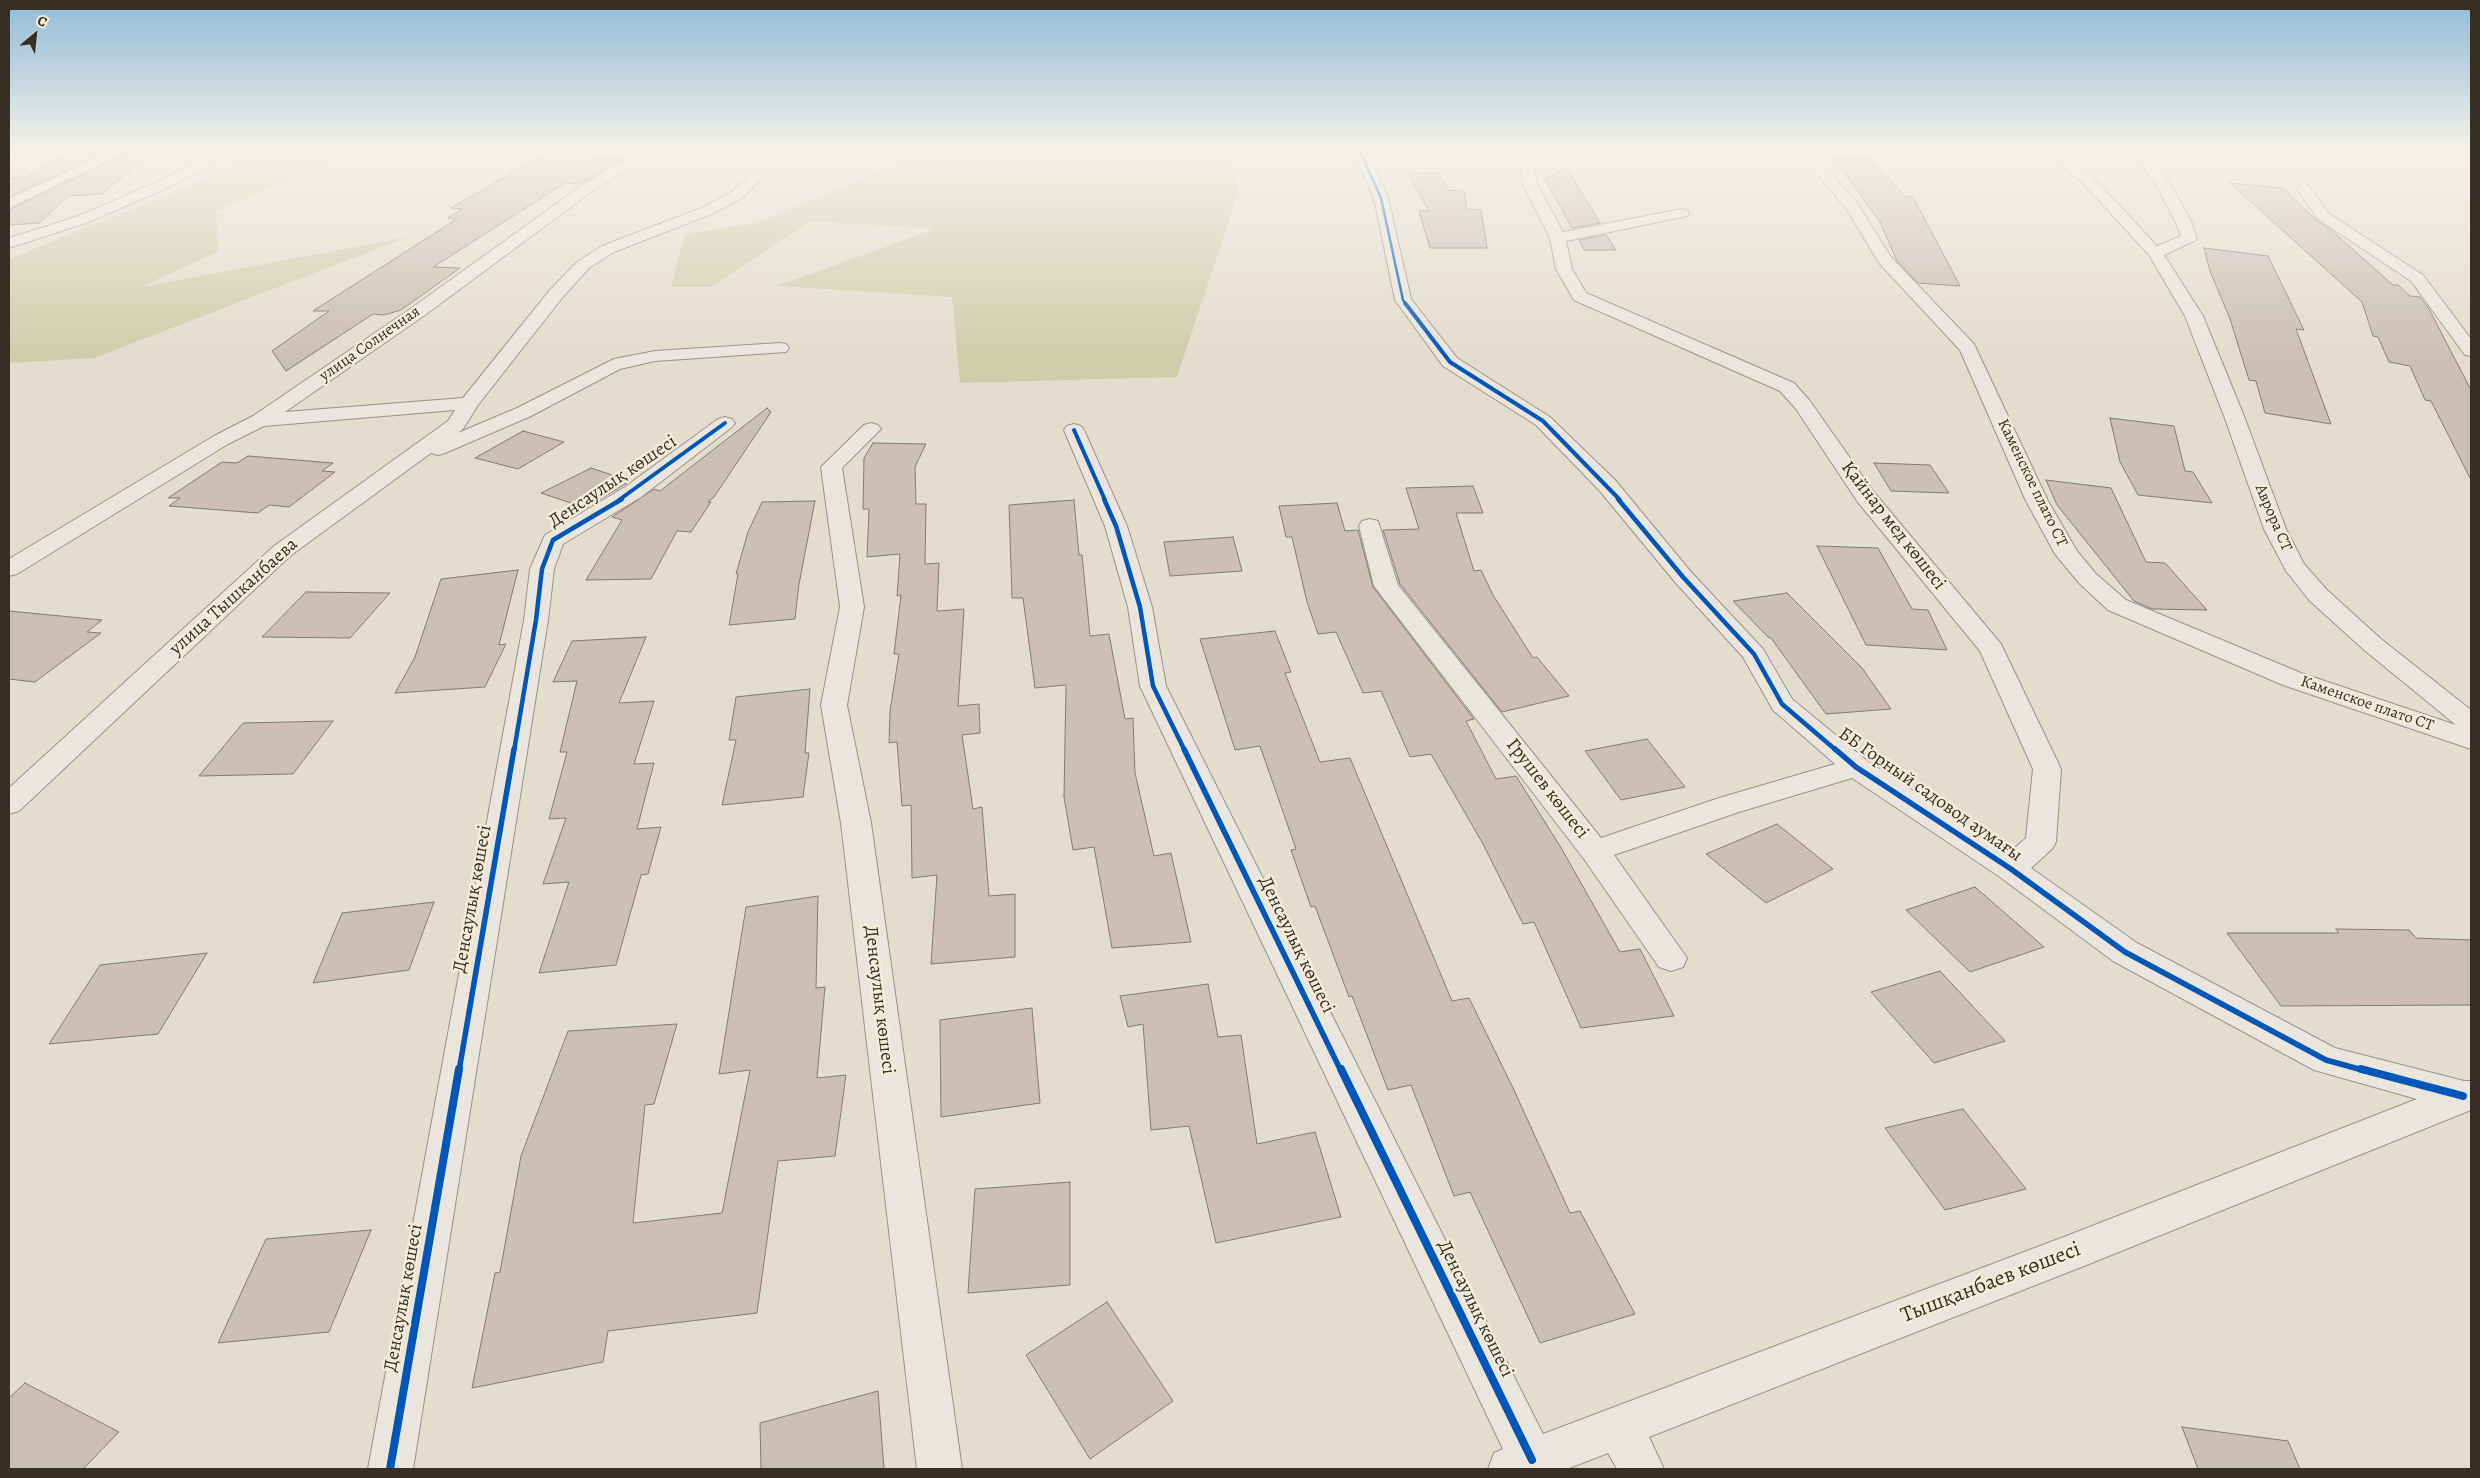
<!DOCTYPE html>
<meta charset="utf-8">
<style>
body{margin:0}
#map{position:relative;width:2480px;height:1478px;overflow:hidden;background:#e4ddcd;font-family:Alegreya,serif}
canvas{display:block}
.frame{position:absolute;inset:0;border:10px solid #372e24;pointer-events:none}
.north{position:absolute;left:10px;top:10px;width:50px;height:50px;-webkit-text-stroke:4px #f3ecd9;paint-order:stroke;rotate:28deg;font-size:14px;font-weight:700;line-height:20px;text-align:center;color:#372e24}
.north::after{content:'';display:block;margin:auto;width:18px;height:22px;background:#372e24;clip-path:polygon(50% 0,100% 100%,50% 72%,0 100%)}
</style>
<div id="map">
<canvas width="2480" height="1478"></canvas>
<div class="frame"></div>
<div class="north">С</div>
</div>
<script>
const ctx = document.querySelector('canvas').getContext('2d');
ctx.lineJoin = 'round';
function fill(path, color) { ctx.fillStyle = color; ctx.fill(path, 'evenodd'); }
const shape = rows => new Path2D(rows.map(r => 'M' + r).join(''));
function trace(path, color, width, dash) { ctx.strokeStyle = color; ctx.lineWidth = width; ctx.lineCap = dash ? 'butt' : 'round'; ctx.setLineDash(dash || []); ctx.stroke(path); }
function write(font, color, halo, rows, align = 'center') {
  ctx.font = font + ' Alegreya,serif'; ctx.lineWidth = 5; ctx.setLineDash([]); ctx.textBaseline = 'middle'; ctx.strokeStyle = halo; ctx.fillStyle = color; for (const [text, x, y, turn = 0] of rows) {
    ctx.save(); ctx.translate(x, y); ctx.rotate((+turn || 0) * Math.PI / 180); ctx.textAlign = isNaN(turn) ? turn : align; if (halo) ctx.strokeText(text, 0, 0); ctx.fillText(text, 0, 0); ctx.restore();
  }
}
fill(shape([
 [258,149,361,149,216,211,219,251,141,287,408,237,94,358,9,363,9,259,189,186],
 [932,149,1226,149,1239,190,1177,377,960,383,952,297,777,286,935,229,811,221,711,287,671,287,685,234,756,223]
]), '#cfceab');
const building = shape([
 [156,149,102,194,68,196,39,223,9,225,9,210,133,150,156,149],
 [106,151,9,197,9,178,27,177,66,153,106,151],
 [546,153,628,156,580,184,565,183,433,267,460,268,401,310,384,315,373,314,286,371,272,351,329,311,313,311,457,219,448,218,463,209,451,208,546,153],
 [1828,156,1868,157,1905,196,1913,197,1960,286,1918,283,1897,261,1880,222,1844,172,1828,156],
 [1566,167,1600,223,1572,228,1545,179,1566,167],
 [1438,173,1448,190,1464,191,1467,209,1481,210,1487,248,1430,248,1419,211,1429,211,1408,174,1438,173],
 [2230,183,2283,188,2317,221,2330,229,2393,285,2398,285,2410,296,2420,297,2429,309,2471,390,2471,480,2431,401,2425,400,2410,366,2389,362,2378,337,2373,336,2362,302,2230,183],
 [1606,235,1616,250,1584,250,1579,240,1606,235],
 [2204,248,2268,256,2304,330,2296,329,2331,424,2265,413,2256,381,2249,380,2230,319,2210,271,2204,248],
 [767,408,771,412,714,497,708,502,711,502,691,532,677,531,651,579,586,580,622,520,612,517,654,489,660,491,767,408],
 [2110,418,2174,426,2185,471,2193,472,2212,503,2138,495,2120,462,2110,418],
 [523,431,564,442,518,469,475,458,523,431],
 [873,443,926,444,915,467,916,504,926,504,925,564,939,563,937,611,964,609,958,706,979,704,980,733,962,735,973,809,982,807,989,896,1015,894,1015,957,931,964,937,875,912,878,911,805,902,806,897,742,889,743,890,711,899,654,894,654,901,595,897,596,900,554,867,557,869,509,863,509,864,458,873,443],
 [248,456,333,463,322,471,335,472,289,507,269,505,258,513,169,506,180,498,168,498,222,462,237,463,248,456],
 [1874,463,1930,465,1949,493,1891,491,1874,463],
 [591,468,630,481,586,508,541,493,591,468],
 [2046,480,2111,488,2146,562,2165,563,2207,610,2152,609,2134,601,2057,505,2046,480],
 [1473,486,1483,513,1456,513,1474,571,1481,570,1493,595,1533,658,1537,657,1569,696,1502,712,1400,584,1383,530,1419,529,1406,488,1473,486],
 [1074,500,1079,555,1082,555,1090,636,1109,634,1125,719,1133,718,1135,773,1154,856,1171,853,1191,942,1112,948,1094,847,1073,850,1064,797,1066,685,1035,688,1023,598,1012,598,1009,505,1074,500],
 [815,501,799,584,795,619,729,625,738,574,736,574,748,532,762,502,815,501],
 [1337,503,1345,531,1358,530,1373,587,1474,719,1466,721,1496,779,1516,776,1560,846,1620,952,1640,949,1674,1016,1581,1028,1534,922,1523,924,1483,844,1431,754,1410,757,1381,691,1363,693,1336,632,1318,634,1307,602,1292,537,1286,537,1279,506,1337,503],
 [1233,537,1242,571,1170,576,1164,542,1233,537],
 [1817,546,1878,548,1912,609,1928,610,1947,650,1866,645,1817,546],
 [518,570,499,645,506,644,485,687,395,693,415,657,441,579,518,570],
 [306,592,390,593,350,638,262,637,306,592],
 [1787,593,1862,668,1891,709,1826,714,1771,638,1769,638,1733,601,1787,593],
 [9,611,102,620,87,632,101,633,35,682,9,679,9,611],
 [1275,631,1291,672,1285,673,1320,762,1350,758,1452,1001,1469,998,1514,1090,1570,1213,1580,1211,1635,1314,1540,1343,1470,1192,1454,1196,1411,1085,1388,1090,1352,996,1349,997,1315,906,1311,907,1291,850,1296,849,1260,746,1235,750,1200,639,1275,631],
 [646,637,619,703,654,701,634,764,654,763,637,829,661,827,648,874,641,875,616,965,539,973,569,882,543,884,566,818,549,819,567,752,560,752,577,681,553,682,572,641,646,637],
 [810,689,805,753,809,753,803,797,722,805,736,740,729,740,736,697,810,689],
 [333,721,293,774,199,776,243,723,333,721],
 [1647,739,1685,787,1621,800,1585,751,1647,739],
 [1777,824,1833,869,1766,903,1706,854,1777,824],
 [1975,887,2044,947,1970,972,1906,910,1975,887],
 [818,896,816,988,825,987,817,1078,846,1075,835,1156,778,1161,757,1313,608,1331,603,1362,472,1388,495,1273,500,1272,521,1156,568,1031,677,1024,654,1104,645,1105,633,1223,722,1213,750,1070,719,1074,746,907,818,896],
 [434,902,409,970,313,983,342,913,434,902],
 [2336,929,2409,930,2416,938,2471,940,2471,1005,2281,1006,2227,933,2339,933,2336,929],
 [207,953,158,1034,49,1044,100,965,207,953],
 [1940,971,2005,1041,1934,1063,1871,992,1940,971],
 [1208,984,1218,1037,1241,1035,1257,1144,1315,1132,1341,1217,1216,1243,1189,1126,1151,1130,1143,1024,1128,1027,1120,996,1208,984],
 [1032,1008,1040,1103,941,1117,940,1020,1032,1008],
 [1963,1109,2026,1189,1945,1210,1885,1128,1963,1109],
 [1070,1182,1070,1285,968,1293,975,1189,1070,1182],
 [371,1230,329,1332,218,1343,266,1239,371,1230],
 [1107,1302,1173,1401,1090,1459,1026,1355,1107,1302],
 [25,1383,119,1432,83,1469,9,1469,9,1398,25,1383],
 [878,1391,884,1469,761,1469,760,1423,878,1391],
 [2182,1427,2288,1441,2300,1469,2198,1469,2182,1427]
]);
fill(building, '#ccbeb3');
trace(building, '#827d73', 1);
const minor = shape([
 [115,149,132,149,9,208,9,199,115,149],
 [222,149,239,149,167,188,86,223,9,248,9,238,76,217,157,182,222,149],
 [643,149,659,149,591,192,425,315,285,412,463,398,550,290,577,262,602,246,704,207,733,191,777,149,791,149,743,197,714,213,614,252,589,268,562,298,478,405,463,429,458,433,517,408,614,359,655,351,780,343,786,344,789,348,786,352,655,361,620,369,531,416,445,453,438,455,431,453,290,556,19,811,9,814,9,788,274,546,448,421,455,410,264,426,228,444,17,574,9,576,9,559,214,436,253,416,413,307,581,186,643,149],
 [1352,149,1366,149,1388,198,1411,299,1457,358,1550,417,1615,480,1691,572,1763,649,1792,699,1866,760,2009,853,2026,838,2033,769,1980,651,1857,501,1796,409,1780,391,1574,300,1556,269,1550,238,1523,184,1517,149,1531,149,1537,184,1563,232,1682,209,1687,210,1689,213,1687,216,1566,241,1572,269,1586,293,1794,383,1810,401,1873,491,2001,644,2061,769,2056,842,2052,849,2031,868,2137,943,2335,1048,2464,1081,2471,1081,2471,1110,2089,1264,1649,1437,1664,1469,1617,1469,1608,1453,1567,1469,1488,1469,1494,1453,1503,1449,1140,686,1128,607,1105,526,1064,430,1067,426,1074,424,1081,426,1084,430,1127,526,1152,607,1166,686,1543,1434,2069,1235,2417,1099,2314,1070,2113,961,2000,877,1852,778,1739,812,1614,855,1687,958,1683,967,1671,971,1659,967,1584,859,1374,586,1359,526,1362,521,1370,519,1378,521,1398,585,1601,838,1719,798,1835,764,1773,710,1743,657,1675,582,1599,490,1536,425,1443,366,1395,300,1374,198,1352,149],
 [1796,149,1809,149,1857,203,1891,257,1974,344,2048,501,2077,551,2096,574,2126,600,2301,673,2456,725,2363,649,2309,600,2286,571,2264,529,2224,416,2185,316,2149,255,2081,181,2042,149,2057,149,2091,175,2157,246,2181,236,2175,221,2155,183,2131,149,2144,149,2169,182,2191,221,2197,238,2194,241,2164,255,2203,316,2244,416,2286,529,2304,564,2327,590,2381,639,2471,710,2471,749,2283,685,2108,610,2080,584,2055,554,2026,501,1960,350,1879,263,1846,208,1796,149],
 [2460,149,2471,149,2471,157,2466,156,2460,149],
 [2303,184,2308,185,2328,213,2423,275,2471,339,2471,356,2465,355,2411,281,2318,219,2296,188,2303,184],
 [725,417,732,419,735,423,732,427,641,497,563,544,554,569,548,620,413,1469,368,1469,524,620,530,569,545,535,625,487,718,419,725,417],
 [871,423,878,425,881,429,842,468,864,607,847,705,871,823,962,1469,917,1469,841,823,821,705,840,607,821,467,864,425,871,423]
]);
trace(minor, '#99948a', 2);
fill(minor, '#eae6de');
trace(shape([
 [1359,149,1381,198,1403,300,1406,304]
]), '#0057b8', 2.5);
trace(shape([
 [1405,303,1450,362,1543,421,1620,500],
 [1074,430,1105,500],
 [619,500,725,423]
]), '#0057b8', 4);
trace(shape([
 [1104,499,1116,526,1140,607,1153,686,1185,751],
 [1618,499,1683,577,1754,654,1782,704,1837,751],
 [514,751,536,620,542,569,553,540,622,499]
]), '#0057b8', 4.5);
trace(shape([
 [1184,749,1341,1071],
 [1835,749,1856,767,2011,869,2125,952,2326,1060,2366,1071],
 [459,1071,514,749]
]), '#0057b8', 5.5);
trace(shape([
 [1341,1069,1532,1460],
 [2361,1069,2463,1096],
 [390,1469,459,1069]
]), '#0057b8', 8);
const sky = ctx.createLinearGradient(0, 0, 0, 356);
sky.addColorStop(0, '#92bbd8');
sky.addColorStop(0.42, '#f3f0e8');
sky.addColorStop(1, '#f3f0e800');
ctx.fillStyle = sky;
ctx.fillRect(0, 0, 2480, 356);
write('16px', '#372e24', '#f3ecd9', [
 ["улица Солнечная",370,344,-35],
 ["Каменское плато СТ",2032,483,64],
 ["Аврора СТ",2273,518,67],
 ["Каменское плато СТ",2367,704,19]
]);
write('19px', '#372e24', '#f3ecd9', [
 ["Денсаулық көшесі",613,482,-34],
 ["Қайнар мед көшесі",1893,526,52],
 ["улица Тышканбаева",234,597,-42],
 ["Грушев көшесі",1547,789,52],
 ["ББ Горный садовод аумағы",1930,795,35],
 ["Денсаулық көшесі",473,899,-80],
 ["Денсаулық көшесі",1296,945,64],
 ["Денсаулық көшесі",879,1000,83],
 ["Денсаулық көшесі",404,1298,-80],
 ["Денсаулық көшесі",1475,1309,64]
]);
write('22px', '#372e24', '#f3ecd9', [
 ["Тышқанбаев көшесі",1991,1283,-21]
]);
</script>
